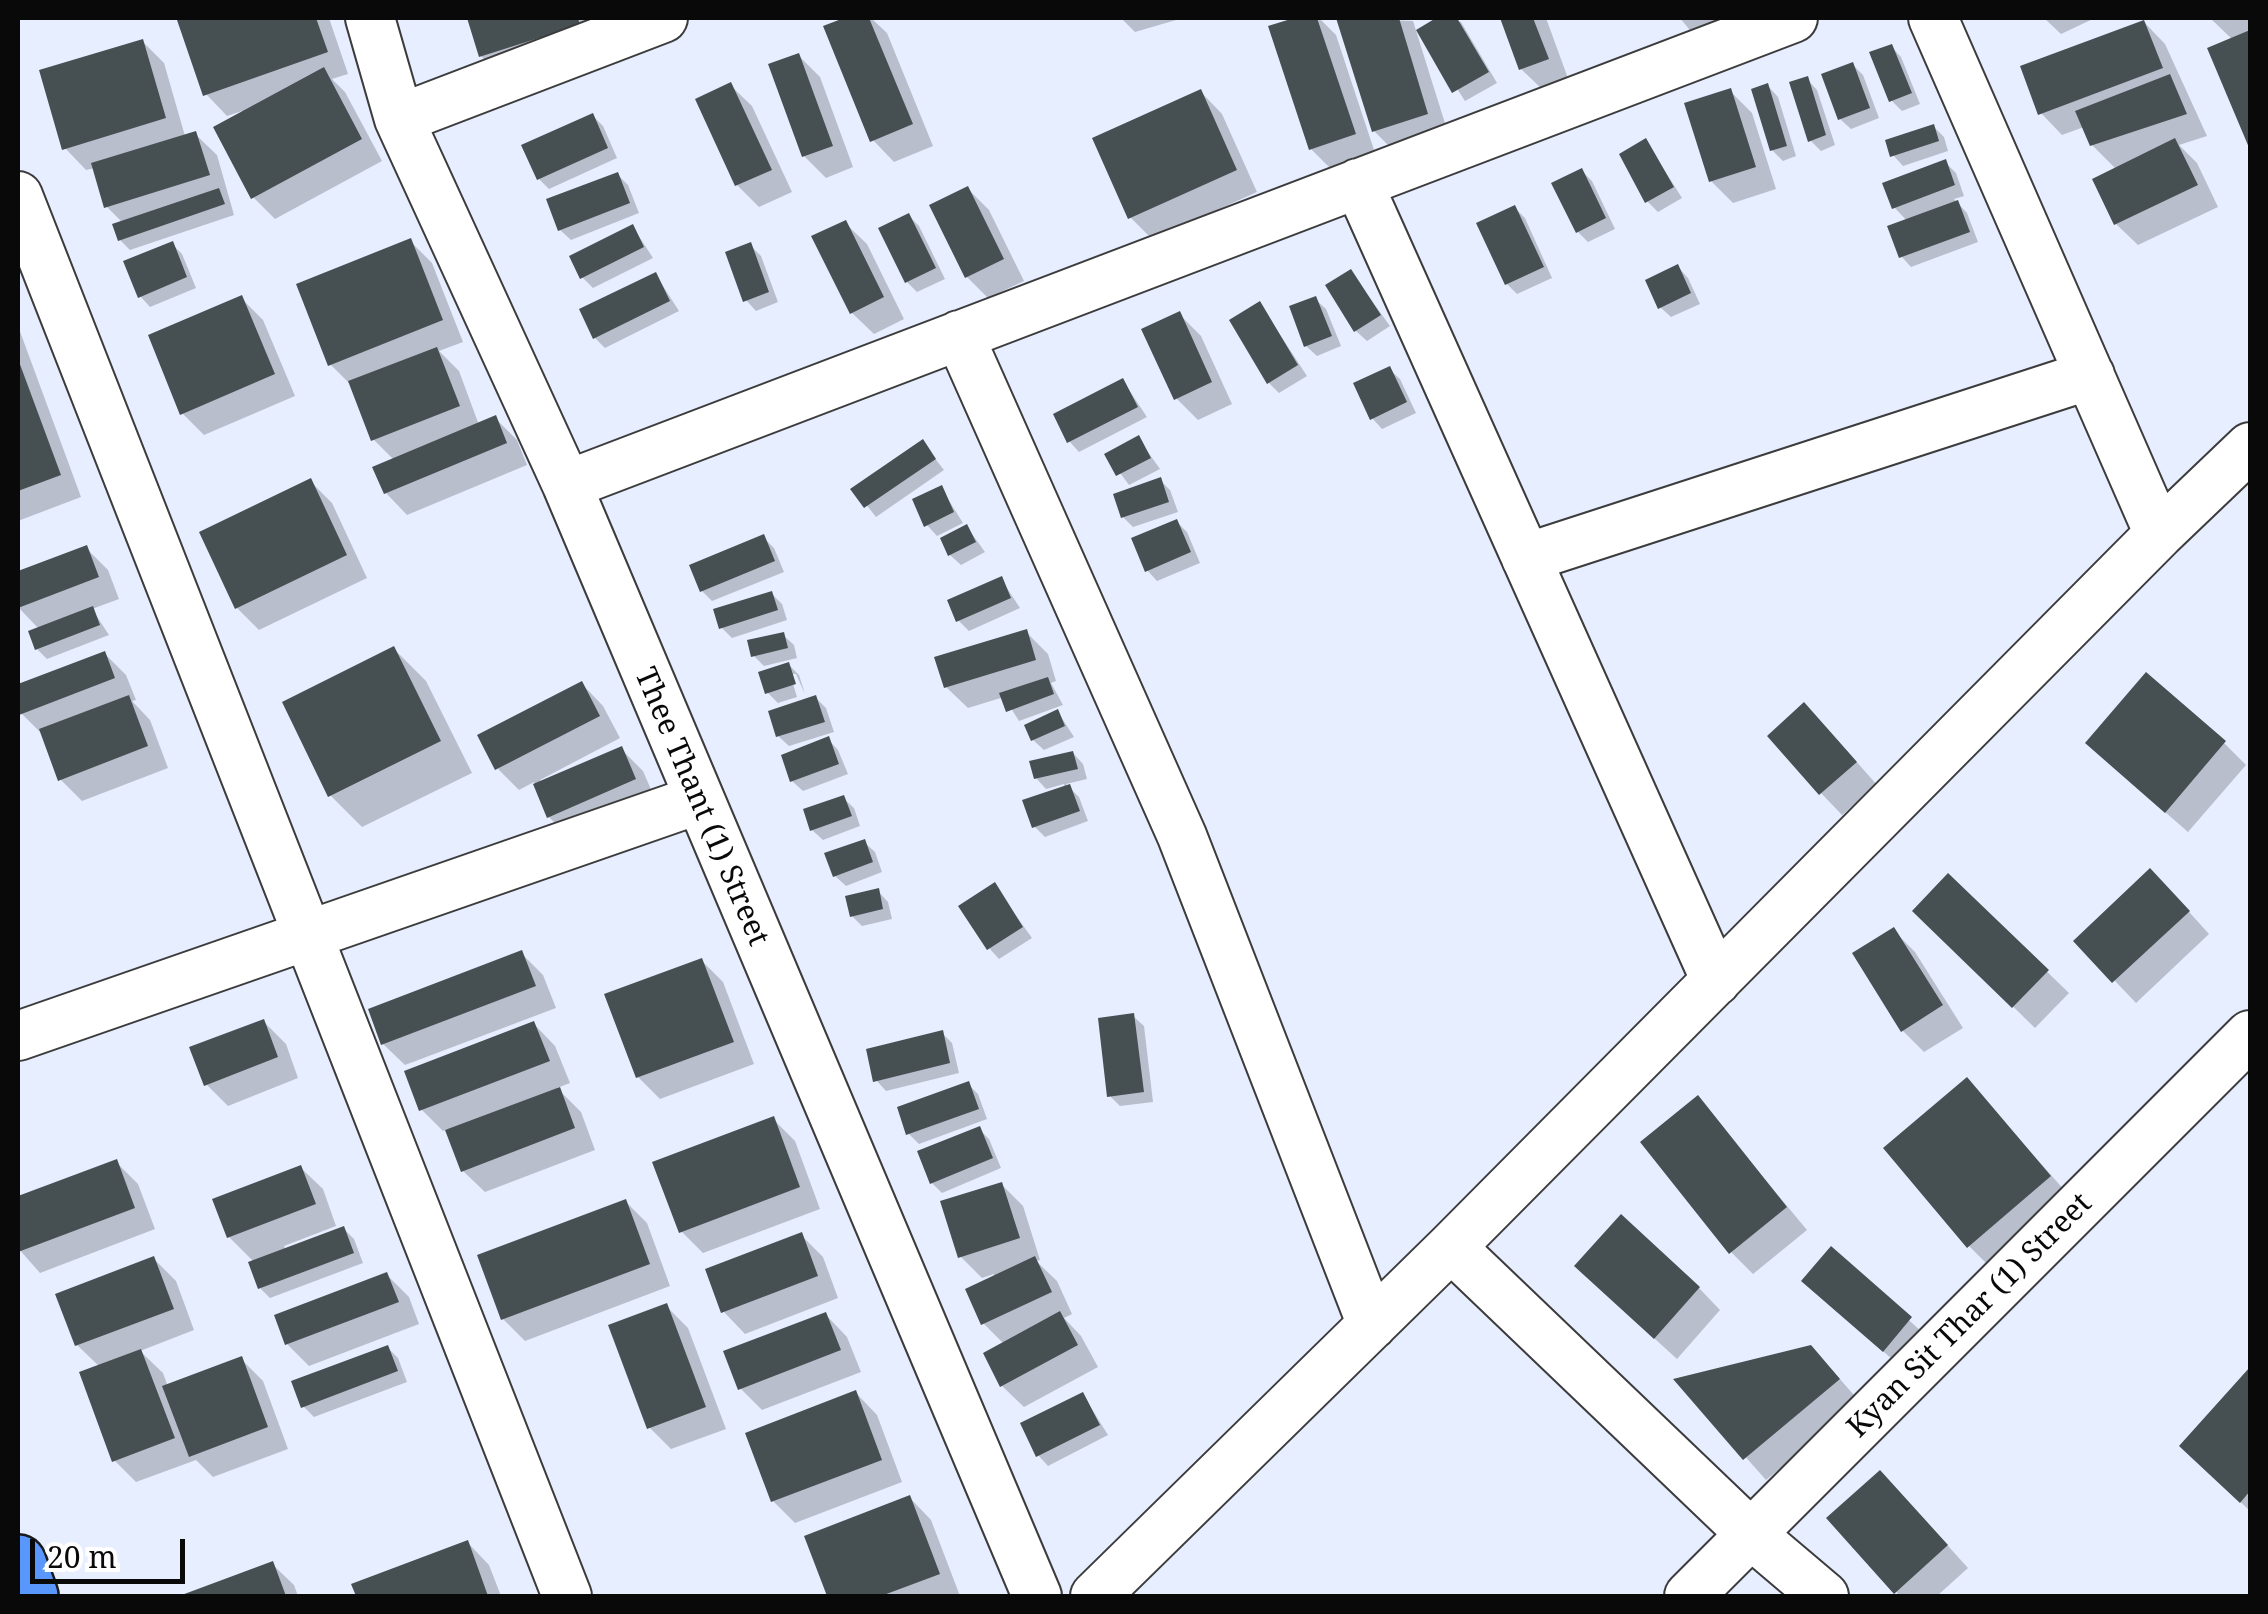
<!DOCTYPE html>
<style>
body{margin:0}
#map{position:relative;width:2268px;height:1614px;overflow:hidden;background:#e6eeff;font-family:"Noto Serif",serif}
canvas{display:block}
.frame{position:absolute;inset:0;border:20px solid #090909;pointer-events:none}
.scale{position:absolute;left:30px;top:1539px;width:155px;height:45px;box-sizing:border-box;border:5px solid #090909;border-top:0;padding-left:12px;font-size:30px;line-height:35px;white-space:nowrap;color:#090909;-webkit-text-stroke:8px #fff;paint-order:stroke}
</style>
<div id="map">
<canvas width="2268" height="1614"></canvas>
<div class="frame"></div>
<div class="scale">20 m</div>
</div>
<script>
const ctx = document.querySelector('canvas').getContext('2d');
ctx.lineJoin = 'round';
function fill(path, color) { ctx.fillStyle = color; ctx.fill(path, 'evenodd'); }
const shape = rows => new Path2D(rows.map(r => 'M' + r).join(''));
function trace(path, color, width, dash) { ctx.strokeStyle = color; ctx.lineWidth = width; ctx.lineCap = dash ? 'butt' : 'round'; ctx.setLineDash(dash || []); ctx.stroke(path); }
function write(font, color, halo, rows, align = 'center') {
  ctx.font = font + ' "Noto Serif",serif'; ctx.lineWidth = 10; ctx.setLineDash([]); ctx.textBaseline = 'middle'; ctx.strokeStyle = halo; ctx.fillStyle = color; for (const [text, x, y, turn = 0] of rows) {
    ctx.save(); ctx.translate(x, y); ctx.rotate((+turn || 0) * Math.PI / 180); ctx.textAlign = isNaN(turn) ? turn : align; if (halo) ctx.strokeText(text, 0, 0); ctx.fillText(text, 0, 0); ctx.restore();
  }
}
fill(shape([
 [329,18,348,74,332,79,345,92,382,161,275,219,253,197,242,111,227,116,206,94,188,18],
 [469,18,591,18,600,47,503,78,481,56],
 [850,18,871,18,887,33,933,146,894,162,873,140,826,27],
 [1121,18,1183,18,1135,32],
 [1302,18,1319,18,1336,35,1376,156,1333,171,1311,149,1271,28],
 [1338,18,1413,21,1449,136,1396,153,1374,131],
 [1441,18,1461,22,1497,83,1465,101,1419,30],
 [1503,18,1546,18,1569,81,1543,90,1521,69],
 [1680,18,1714,18,1716,20,1693,34],
 [2044,18,2095,18,2061,34],
 [2210,18,2250,18,2250,144,2210,50,2233,40],
 [2144,22,2165,44,2207,136,2179,145,2197,163,2218,207,2138,245,2116,224,2117,170,2092,145,2084,127,2062,135,2041,113],
 [142,41,164,63,185,136,195,134,217,155,234,215,130,250,120,240,123,223,106,206,95,168,86,170,65,148],
 [1891,46,1901,57,1920,104,1902,111,1892,101],
 [799,56,820,77,853,167,826,178,804,156],
 [1853,65,1863,75,1879,118,1851,129,1840,119],
 [1807,79,1817,90,1835,145,1821,151,1810,140],
 [730,85,752,106,792,192,759,207,737,185],
 [1768,86,1778,97,1796,156,1783,161,1772,150],
 [1730,91,1752,113,1776,189,1733,203,1711,181],
 [1201,92,1222,114,1257,192,1152,239,1130,217],
 [593,116,603,126,617,158,549,189,539,179],
 [1934,127,1944,137,1948,151,1903,166,1893,155],
 [1646,141,1682,198,1658,212,1647,201],
 [1945,162,1956,173,1964,196,1954,199,1967,213,1978,242,1911,267,1901,256,1907,221,1894,207],
 [1582,171,1592,181,1615,229,1588,242,1578,232],
 [617,174,628,185,639,213,571,240,560,230],
 [968,189,989,210,1024,281,988,298,967,277],
 [1515,208,1525,218,1552,278,1517,294,1507,284],
 [909,216,919,226,945,279,917,292,907,282],
 [845,223,867,244,904,319,874,334,852,313],
 [633,227,653,258,593,288,582,277],
 [410,241,432,263,463,342,439,351,459,371,479,425,495,418,517,440,527,465,407,515,386,493,394,460,373,439,353,387,330,364],
 [172,244,182,254,196,288,150,307,140,296],
 [750,245,761,256,778,302,756,311,746,300],
 [1678,267,1688,278,1700,304,1671,317,1660,307],
 [1351,272,1390,326,1367,341,1356,331],
 [656,275,679,311,605,348,595,338],
 [241,298,263,320,295,396,204,435,182,413],
 [1315,299,1326,309,1341,346,1317,356,1306,346],
 [1260,304,1307,376,1279,393,1269,383],
 [1179,314,1201,336,1232,404,1198,420,1176,398],
 [18,326,81,497,18,521],
 [1389,369,1400,379,1416,413,1382,429,1372,418],
 [1123,381,1147,417,1079,452,1069,441],
 [1138,438,1160,469,1129,485,1107,455],
 [922,442,944,470,876,517,854,489],
 [1160,480,1170,490,1178,512,1133,527,1123,517],
 [310,481,332,503,367,578,259,630,237,608],
 [941,488,963,523,937,536,927,525],
 [1177,522,1187,532,1200,563,1157,581,1147,570],
 [967,527,985,552,961,565,950,555],
 [763,537,774,548,784,572,712,601,702,591],
 [86,548,108,570,119,599,92,609,109,635,47,659,37,649,39,629,18,607,18,573],
 [1001,579,1020,608,969,631,958,620],
 [772,594,782,604,787,620,732,638,721,627],
 [1026,632,1048,654,1056,681,1051,683,1063,705,1019,721,1004,697,968,708,946,687],
 [783,635,794,645,797,658,764,666,753,655],
 [394,649,426,681,472,773,362,827,330,795],
 [105,654,126,675,136,700,132,701,150,720,168,768,82,801,60,779,44,736,21,713,18,686],
 [789,665,799,675,805,694,796,674,790,674,797,697,778,703,767,692],
 [582,684,603,706,620,738,540,780,542,783,621,749,643,771,656,801,571,839,549,817,534,782,519,790,498,769],
 [816,698,826,708,834,732,789,746,778,736],
 [1058,712,1074,737,1044,750,1033,740],
 [1826,727,1877,785,1842,815,1821,793],
 [828,739,838,750,848,774,803,791,792,781],
 [2224,743,2246,765,2188,832,2110,764],
 [1073,753,1083,764,1087,779,1066,784,1079,797,1088,821,1045,837,1034,826,1065,788,1064,784,1046,789,1036,778],
 [843,798,854,808,860,826,823,840,812,830],
 [864,842,875,852,882,872,846,886,835,876],
 [1948,876,2069,993,2035,1028,1915,911],
 [994,885,1032,938,999,959,989,948],
 [878,891,888,902,892,919,862,926,852,916],
 [2172,893,2209,934,2136,1003,2077,941],
 [1893,930,1915,952,1963,1028,1924,1052,1903,1031],
 [521,953,543,975,556,1008,405,1065,383,1044],
 [701,960,723,982,754,1064,660,1099,638,1077],
 [1133,1016,1144,1026,1153,1102,1120,1106,1110,1096],
 [264,1022,286,1044,298,1078,228,1106,206,1084],
 [534,1024,555,1046,570,1083,557,1088,581,1112,595,1150,485,1192,463,1171,447,1129,443,1131,421,1109],
 [942,1033,952,1043,959,1073,886,1091,876,1080],
 [1967,1080,2081,1209,2001,1278,1969,1246],
 [968,1084,978,1094,987,1119,919,1144,908,1133],
 [1697,1098,1807,1230,1753,1274,1731,1252],
 [773,1119,795,1141,820,1209,703,1253,681,1231],
 [979,1129,989,1139,1001,1168,942,1193,932,1183],
 [116,1162,138,1184,155,1229,40,1273,18,1248,18,1199],
 [301,1168,323,1189,336,1226,284,1246,286,1251,344,1229,354,1239,363,1263,270,1298,260,1288,254,1262,229,1237],
 [1002,1185,1023,1206,1040,1260,1036,1261,1057,1281,1072,1314,1064,1318,1081,1336,1098,1367,1024,1407,1002,1386,1004,1344,983,1323,994,1274,982,1278,960,1256],
 [625,1201,647,1223,670,1286,525,1341,503,1319],
 [801,1235,823,1257,838,1298,745,1334,724,1312,708,1271],
 [1831,1250,1932,1341,1906,1371,1826,1302],
 [154,1259,176,1281,194,1330,140,1351,163,1373,168,1387,241,1359,263,1381,288,1449,213,1477,196,1460,136,1482,115,1461,100,1367,77,1345],
 [387,1275,409,1297,419,1324,309,1366,287,1344],
 [1599,1288,1699,1288,1720,1310,1677,1359],
 [666,1306,688,1328,726,1429,671,1449,649,1427],
 [826,1315,847,1337,861,1372,762,1410,740,1388],
 [387,1347,398,1358,407,1382,314,1417,303,1406],
 [1832,1370,1860,1402,1766,1480,1678,1381],
 [2250,1371,2250,1511,2182,1446],
 [856,1393,877,1415,902,1482,795,1523,773,1501],
 [1083,1395,1108,1435,1048,1466,1038,1455],
 [1902,1495,1968,1568,1937,1596,1900,1596,1830,1518],
 [910,1498,931,1520,960,1596,829,1596,807,1537],
 [468,1543,489,1565,501,1596,359,1596,355,1586],
 [272,1564,294,1585,298,1596,185,1596]
]), '#0003');
fill(shape([
 [184,18,316,18,328,52,203,96,177,20],
 [467,18,578,18,580,25,479,57],
 [844,18,869,18,913,124,870,142,823,26],
 [1294,18,1317,18,1356,134,1309,150,1268,26],
 [1336,18,1399,18,1428,114,1372,132],
 [1436,18,1457,18,1489,72,1452,93,1416,30],
 [1500,18,1533,18,1549,59,1519,70],
 [2144,20,2163,68,2038,115,2020,66],
 [2250,30,2250,150,2207,48],
 [143,39,166,118,62,150,39,70],
 [1892,44,1912,93,1889,102,1869,52],
 [799,53,833,146,802,157,768,64],
 [1853,62,1870,108,1838,120,1821,74],
 [324,67,362,139,251,199,213,127],
 [2170,74,2187,114,2090,146,2075,111],
 [1808,76,1826,135,1808,142,1789,82],
 [731,82,772,170,735,186,695,99],
 [1768,83,1787,146,1770,151,1751,89],
 [1731,88,1756,167,1709,182,1684,103],
 [1201,89,1237,170,1128,219,1092,138],
 [593,113,608,148,537,180,521,145],
 [1934,124,1939,141,1890,157,1885,140],
 [196,131,210,175,104,208,91,163],
 [1646,138,1674,187,1645,203,1619,154],
 [2175,138,2198,185,2114,225,2092,179],
 [1946,159,1955,185,1892,209,1882,183],
 [1582,168,1606,218,1576,233,1551,183],
 [618,172,630,203,558,231,546,199],
 [968,186,1004,259,965,278,929,205],
 [219,188,225,204,118,241,112,224],
 [1958,200,1970,232,1899,258,1887,226],
 [1515,205,1544,267,1505,285,1476,223],
 [909,213,936,268,905,283,878,228],
 [846,220,884,297,850,314,811,236],
 [633,224,644,247,580,279,569,256],
 [411,238,443,320,328,366,296,284],
 [173,241,187,277,138,298,123,261],
 [751,242,769,292,743,302,725,252],
 [1678,264,1691,293,1658,309,1645,280],
 [1351,269,1381,315,1354,332,1325,285],
 [656,272,670,301,593,339,579,309],
 [242,295,275,374,180,415,148,335],
 [1316,296,1332,336,1304,347,1289,306],
 [1260,301,1298,365,1267,384,1229,320],
 [1180,311,1212,382,1174,400,1141,329],
 [437,347,460,406,371,441,348,381],
 [18,359,61,475,18,491],
 [1390,366,1407,402,1370,420,1353,383],
 [1123,378,1138,407,1067,443,1053,414],
 [496,415,507,443,384,494,372,467],
 [1139,435,1151,458,1116,476,1104,454],
 [923,439,936,459,864,508,850,489],
 [1161,477,1169,502,1121,518,1113,494],
 [311,478,347,555,235,609,199,532],
 [942,485,954,512,924,527,912,499],
 [1177,519,1191,552,1145,572,1131,538],
 [967,524,976,542,948,556,940,538],
 [764,534,775,561,700,592,689,565],
 [87,545,99,577,18,608,18,571],
 [1002,576,1011,598,956,622,947,600],
 [772,591,778,610,719,629,713,609],
 [93,606,100,625,35,650,28,631],
 [1027,629,1036,660,944,688,934,657],
 [784,632,788,648,751,657,747,640],
 [394,646,441,741,328,797,282,702],
 [105,651,115,678,19,715,18,684],
 [789,662,796,684,765,694,758,672],
 [2146,672,2226,741,2165,813,2085,743],
 [1048,677,1054,694,1006,712,999,693],
 [582,681,600,716,495,770,477,735],
 [129,695,148,746,58,781,39,729],
 [816,695,825,722,776,737,768,711],
 [1804,702,1857,762,1819,795,1767,736],
 [1058,709,1065,726,1031,741,1024,725],
 [829,736,839,764,790,782,781,755],
 [622,746,636,779,547,818,533,784],
 [1073,751,1078,769,1034,779,1029,761],
 [1070,784,1080,811,1032,828,1022,800],
 [844,795,852,816,810,831,803,809],
 [865,839,873,862,833,877,824,853],
 [2150,868,2190,911,2112,983,2073,941],
 [1948,873,2049,970,2012,1008,1912,911],
 [995,882,1023,927,987,950,958,906],
 [879,888,883,909,850,917,845,896],
 [1894,927,1943,1005,1901,1032,1852,953],
 [522,950,536,986,381,1045,368,1009],
 [702,958,734,1042,636,1078,604,994],
 [1134,1013,1144,1092,1107,1097,1098,1018],
 [264,1019,278,1057,204,1086,189,1047],
 [534,1021,550,1061,419,1111,404,1071],
 [943,1030,950,1063,873,1082,866,1049],
 [1967,1077,2051,1176,1967,1248,1883,1148],
 [969,1081,979,1109,906,1135,897,1107],
 [560,1087,575,1128,461,1172,445,1130],
 [1698,1095,1787,1207,1729,1254,1640,1142],
 [774,1116,800,1187,679,1233,652,1162],
 [980,1126,993,1158,930,1184,917,1151],
 [117,1159,135,1208,18,1252,18,1196],
 [301,1165,316,1204,227,1238,212,1199],
 [1002,1182,1020,1238,958,1258,940,1201],
 [626,1199,650,1264,501,1320,477,1255],
 [1621,1214,1700,1287,1654,1339,1574,1266],
 [344,1226,354,1253,258,1289,248,1262],
 [802,1232,818,1276,721,1313,705,1269],
 [1831,1246,1912,1317,1883,1352,1801,1281],
 [154,1256,174,1309,75,1346,55,1294],
 [1035,1256,1052,1292,981,1325,965,1289],
 [387,1272,399,1302,285,1345,274,1315],
 [667,1303,706,1407,647,1429,608,1325],
 [1060,1311,1078,1345,1000,1387,983,1353],
 [826,1312,841,1350,738,1390,723,1351],
 [388,1345,398,1371,301,1408,291,1381],
 [1811,1345,1840,1379,1743,1460,1673,1379],
 [141,1349,175,1438,112,1462,79,1372],
 [242,1356,268,1427,189,1457,162,1386],
 [2250,1367,2250,1491,2240,1503,2179,1446],
 [856,1390,882,1460,771,1502,745,1433],
 [1083,1392,1100,1425,1036,1457,1020,1423],
 [1880,1470,1948,1545,1894,1594,1826,1518],
 [910,1495,940,1574,881,1596,827,1596,804,1536],
 [468,1540,488,1596,356,1596,351,1584],
 [273,1561,286,1596,179,1596]
]), '#464f52');
const minor = shape([
 [370,18,399,119,567,485,1037,1596],
 [1933,18,2159,534],
 [399,119,663,18],
 [1358,183,1716,981],
 [18,196,567,1596],
 [959,335,1182,836,1372,1325],
 [567,485,1793,18],
 [1526,558,2090,375],
 [18,1036,697,800],
 [1451,1247,1752,1535,1824,1596],
 [1095,1596,1451,1247,2159,534,2250,447],
 [1689,1596,2250,1035]
]);
const primary = shape([
 [18,1563,30,1596]
]);
trace(minor, '#3c3c3c', 52);
trace(primary, '#1a1a1a', 60);
trace(minor, '#fff', 48);
trace(primary, '#5997fc', 55);
write('30px', '#090909', '#fff', [
 ["Thee Thant (1) Street",701,807,67],
 ["Kyan Sit Thar (1) Street",1970,1316,-45]
]);
</script>
